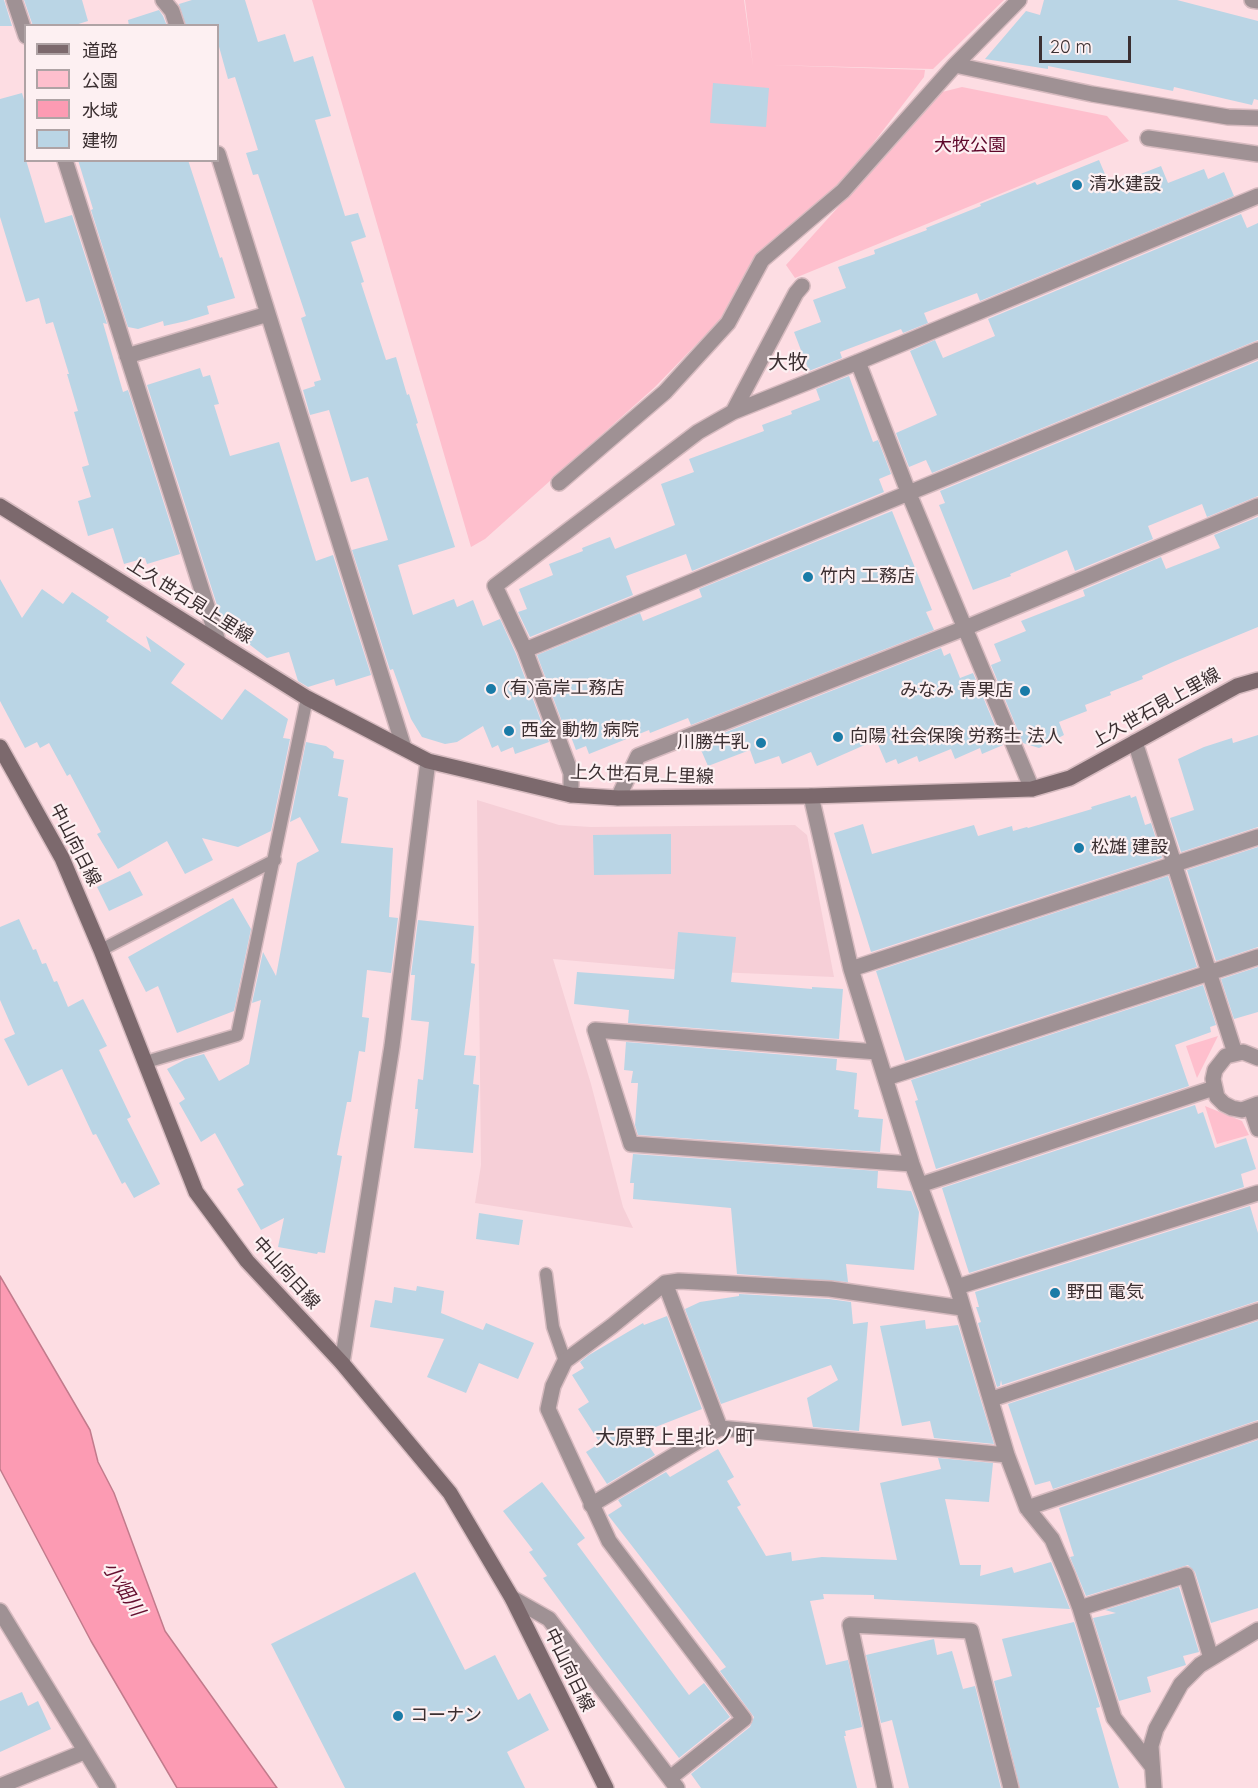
<!DOCTYPE html>
<meta charset="utf-8">
<style>
body{margin:0}
#map{position:relative;width:1258px;height:1788px;overflow:hidden;background:#fddde3;font-family:Quicksand,"Noto Sans JP",sans-serif}
canvas{display:block}
.legend{position:absolute;left:24px;top:24px;width:195px;height:138px;box-sizing:border-box;background:#fdf0f2;border:2px solid #afa3a5;margin:0;padding:8px 10px;list-style:none;font-size:18px;color:#3b2f31}
.legend li{display:flex;align-items:center;gap:12px;height:30px}
.legend b{width:30px;border:2px solid #afa3a5}
.scale{position:absolute;left:1039px;top:36px;width:92px;height:27px;box-sizing:border-box;border:3px solid #3b2f31;border-top:0;padding-left:8px;font-size:18px;line-height:21px;white-space:nowrap;color:#3b2f31;-webkit-text-stroke:4px #fdf0f2;paint-order:stroke}
</style>
<div id="map">
<canvas width="1258" height="1788"></canvas>
<ul class="legend">
<li><b style="height:8px;background:#7c696d"></b>道路</li>
<li><b style="height:16px;background:#febfcd"></b>公園</li>
<li><b style="height:16px;background:#fc9bb3"></b>水域</li>
<li><b style="height:16px;background:#bad5e5"></b>建物</li>
</ul>
<div class="scale">20 m</div>
</div>
<script>
const ctx = document.querySelector('canvas').getContext('2d');
ctx.lineJoin = 'round';
function fill(path, color) { ctx.fillStyle = color; ctx.fill(path, 'evenodd'); }
const shape = rows => new Path2D(rows.map(r => 'M' + r).join(''));
function trace(path, color, width, dash) { ctx.strokeStyle = color; ctx.lineWidth = width; ctx.lineCap = dash ? 'butt' : 'round'; ctx.setLineDash(dash || []); ctx.stroke(path); }
function write(font, color, halo, rows, align = 'center') {
  ctx.font = font + ' Quicksand,"Noto Sans JP",sans-serif'; ctx.lineWidth = 4.5; ctx.setLineDash([]); ctx.textBaseline = 'middle'; ctx.strokeStyle = halo; ctx.fillStyle = color; for (const [text, x, y, turn = 0] of rows) {
    ctx.save(); ctx.translate(x, y); ctx.rotate((+turn || 0) * Math.PI / 180); ctx.textAlign = isNaN(turn) ? turn : align; if (halo) ctx.strokeText(text, 0, 0); ctx.fillText(text, 0, 0); ctx.restore();
  }
}
fill(shape([
 [477,800,559,825,591,827,795,825,807,835,834,977,693,971,553,959,591,1084,623,1207,633,1228,475,1203,481,1165]
]), '#f6cfd7');
fill(shape([
 [312,0,744,0,753,66,745,0,1004,0,933,69,770,65,925,70,924,77,855,167,833,190,754,257,719,321,655,387,485,539,471,547],
 [962,87,1107,116,1129,141,795,278,786,265,942,92],
 [1218,1036,1197,1078,1186,1046],
 [1205,1106,1242,1121,1249,1135,1217,1144]
]), '#febfcd');
const water = shape([
 [0,1276,90,1430,98,1462,114,1493,165,1631,277,1788,177,1788,91,1641,0,1469,0,1276]
]);
fill(water, '#fc9bb3');
trace(water, '#c27b8c', 1.5);
fill(shape([
 [0,0,4,0,12,26,0,26],
 [24,0,82,0,88,21,72,26,33,26],
 [192,0,245,0,258,42,285,34,294,62,313,56,331,116,315,120,345,216,358,213,366,237,351,242,364,282,361,283,386,360,396,357,407,395,409,394,418,423,416,424,455,547,398,565,413,615,454,599,457,607,473,600,483,626,500,619,516,654,549,742,515,754,513,747,501,752,498,745,492,748,483,726,457,742,445,744,422,737,411,719,393,669,390,670,352,550,388,540,368,477,351,482,329,410,310,415,303,390,315,386,314,382,321,380,301,318,306,316,258,174,253,175,246,153,258,150,235,77,228,79,218,43,218,26,186,26,179,4],
 [1044,0,1177,0,1258,21,1258,100,1254,99,1252,105,1174,87,1173,91,1048,66,1048,69,985,59,1026,11,1040,15],
 [159,10,163,16,167,26,129,26,128,20],
 [713,83,769,88,766,127,710,123],
 [22,93,26,106,26,160,45,223,72,215,107,324,103,323,123,392,128,390,180,554,147,564,145,558,124,564,113,528,88,536,78,501,91,497,82,467,89,465,74,412,78,411,67,374,69,374,53,322,46,324,39,298,26,302,0,217,0,99],
 [78,160,188,160,220,258,222,257,235,298,207,306,209,314,186,321,164,326,163,321,138,329,128,327,91,210,93,209],
 [1099,160,1110,186,1161,166,1168,183,1204,169,1208,179,1224,172,1234,196,980,301,977,293,924,313,928,323,903,333,901,329,840,352,842,358,809,371,794,332,821,322,813,300,846,288,838,267,875,254,874,250,927,230,926,228,981,206,980,204,1035,182,1037,185],
 [1241,214,1247,228,1258,223,1258,340,932,473,926,460,909,467,896,433,937,415,910,351,935,340,943,358,995,336,988,319],
 [1258,361,1258,496,1207,517,1202,504,1148,526,1153,539,1075,571,1067,550,1010,574,1011,576,973,590,939,505,945,503,940,491],
 [200,368,203,377,210,375,219,404,214,405,230,456,279,442,316,561,333,555,371,675,336,686,334,679,308,687,298,681,289,652,267,658,223,624,147,385],
 [849,376,873,442,878,440,891,474,879,479,884,492,692,571,686,554,626,576,633,595,530,637,518,612,527,609,519,589,553,575,549,564,583,551,582,548,610,537,615,549,675,525,661,484,694,472,689,459,764,431,762,425,792,414,791,411,820,400,816,389],
 [892,511,932,610,926,612,934,630,691,725,688,718,650,733,649,730,589,754,586,746,576,750,570,734,567,735,537,655,640,613,643,621,702,597,699,589],
 [1258,517,1258,627,1173,662,1142,676,1143,679,1110,692,1111,695,1085,705,1087,711,1059,722,1064,735,1039,748,1023,743,991,665,1001,661,994,644,1026,631,1021,621,1085,596,1083,590,1161,557,1166,569,1220,548,1214,535],
 [0,579,22,618,42,589,63,604,72,592,109,617,106,621,151,652,146,636,185,664,171,683,222,720,245,689,288,719,283,738,290,739,271,831,238,847,202,838,213,860,185,874,167,841,118,869,97,834,101,832,70,774,67,776,49,743,40,748,37,742,25,748,0,701],
 [941,648,944,656,950,653,960,678,973,673,1003,745,982,754,980,748,955,759,951,749,919,762,917,756,898,764,896,759,886,763,876,740,817,766,811,752,782,764,779,756,755,764,750,750,708,766,698,743],
 [1258,735,1258,827,1181,852,1170,818,1194,810,1178,759,1204,747,1232,738,1233,743],
 [306,742,326,746,334,752,333,758,344,760,338,796,348,798,341,843,393,848,389,917,398,918,391,973,367,970,362,1017,369,1018,365,1052,359,1051,351,1102,347,1102,337,1155,342,1156,325,1253,318,1252,317,1254,278,1247,284,1218,261,1230,237,1189,244,1185,215,1133,201,1142,179,1103,185,1099,167,1069,186,1059,204,1054,219,1081,249,1064,261,1000,252,1003,263,952,276,976,297,863,319,851,300,817,290,822],
 [1130,795,1131,798,1136,796,1145,825,1151,823,1162,858,871,952,834,833,863,824,872,854,974,825,978,836,1012,826,1013,831,1027,827,1028,828,1092,809,1091,807],
 [671,834,671,874,594,875,593,835],
 [1258,847,1258,947,1216,961,1187,870],
 [130,871,143,895,109,911,97,887],
 [1168,876,1197,967,905,1061,876,971],
 [233,898,251,929,234,1011,177,1033,158,986,146,992,128,957],
 [19,919,33,950,36,949,42,964,46,963,54,982,57,981,68,1007,83,999,107,1046,99,1050,131,1117,127,1119,160,1184,134,1198,125,1182,122,1184,96,1134,93,1135,62,1069,28,1086,4,1039,15,1034,0,1000,0,927],
 [418,920,474,926,471,963,475,964,464,1055,476,1056,473,1084,479,1085,473,1153,414,1148,418,1109,415,1109,418,1079,423,1080,429,1022,411,1020,415,975,411,975],
 [678,932,736,937,731,982,812,989,812,987,843,989,839,1039,628,1023,629,1010,574,1004,577,972,674,979],
 [1258,967,1258,1012,1234,1019,1221,979],
 [1203,985,1216,1025,1210,1027,1211,1032,1175,1045,1189,1086,936,1169,915,1101,918,1100,911,1080],
 [626,1042,837,1059,836,1070,857,1073,854,1109,859,1110,858,1117,883,1119,880,1152,638,1135,635,1125,638,1083,631,1083,633,1071,624,1070],
 [1195,1105,1198,1114,1203,1112,1215,1148,1246,1138,1256,1169,1241,1174,1244,1187,969,1273,942,1188],
 [633,1154,878,1171,877,1188,911,1191,919,1212,914,1270,846,1264,848,1282,737,1274,731,1208,633,1199,634,1183,630,1183],
 [1250,1206,1258,1233,1258,1301,1002,1385,1001,1380,1000,1386,997,1387,978,1323,981,1322,976,1307,979,1307,975,1292],
 [479,1213,523,1220,519,1245,476,1239],
 [417,1286,444,1291,441,1313,483,1330,486,1323,534,1343,518,1379,479,1363,466,1393,427,1377,444,1339,370,1327,375,1300,392,1303,394,1287,416,1291],
 [739,1294,829,1299,851,1302,853,1324,868,1322,859,1431,813,1427,807,1398,838,1380,831,1365,721,1404,685,1309,700,1302,739,1296],
 [667,1316,702,1409,640,1433,655,1455,607,1484,586,1452,600,1443,578,1409,589,1402,572,1375,584,1368,580,1362,589,1355,643,1323,644,1325],
 [925,1320,926,1329,958,1325,994,1444,934,1438,930,1421,902,1426,880,1326],
 [1258,1321,1258,1420,1053,1489,1050,1481,1035,1485,1008,1404],
 [1258,1440,1258,1608,1211,1623,1195,1572,1188,1565,1086,1596,1070,1557,1074,1556,1059,1508],
 [718,1449,734,1477,727,1481,741,1505,737,1507,766,1556,791,1552,792,1561,822,1557,897,1560,880,1483,941,1469,938,1458,993,1463,989,1502,945,1499,960,1565,981,1565,980,1576,1012,1567,1014,1573,1051,1562,1070,1609,874,1599,874,1595,823,1594,824,1599,810,1601,826,1665,848,1660,862,1727,845,1731,846,1736,844,1736,857,1788,701,1788,691,1774,750,1727,754,1717,720,1671,726,1667,608,1515,622,1506,618,1500,666,1472,670,1477],
 [542,1482,585,1538,577,1544,689,1695,704,1683,730,1717,679,1758,602,1658,543,1578,547,1576,529,1552,533,1550,503,1511],
 [415,1572,465,1670,495,1655,518,1700,530,1693,549,1730,507,1752,525,1788,345,1788,271,1644],
 [1179,1587,1199,1652,1183,1656,1186,1665,1147,1677,1151,1692,1119,1701,1093,1618,1116,1613,1105,1610],
 [1074,1622,1100,1707,1096,1708,1119,1788,1020,1788,994,1681,1012,1676,1002,1639],
 [934,1639,937,1655,952,1651,963,1689,975,1686,1001,1788,909,1788,892,1720,881,1723,866,1655],
 [22,1692,28,1706,38,1701,51,1729,0,1752,0,1701]
]), '#bad5e5');
const lane = shape([
 [101,950,275,860],
 [146,1062,237,1035,307,698],
 [546,1274,553,1327,565,1361]
]);
const street = shape([
 [14,0,26,36],
 [163,0,172,11,177,26],
 [1252,0,1258,1],
 [955,65,1092,94,1228,117,1258,118],
 [1148,138,1258,154],
 [218,154,404,748],
 [65,160,218,641],
 [127,356,268,314],
 [858,362,909,494,1032,789],
 [733,412,796,293,802,286],
 [559,483,665,392,728,323,762,260,843,191,955,65,1019,0],
 [525,650,1258,350],
 [1135,742,1235,1053],
 [571,795,571,773,525,650,495,586,698,432,733,412,858,362,1258,196],
 [811,796,851,969,912,1164,957,1287,1007,1455,1027,1508,1052,1539,1067,1574,1080,1608,1114,1718,1151,1765],
 [618,798,638,756,965,628,1258,506],
 [851,969,1258,837],
 [877,1052,595,1030,631,1144,912,1164],
 [1258,1058,1243,1052,1226,1056,1215,1070,1213,1079,1217,1097,1224,1104,1232,1108,1242,1110,1258,1104],
 [886,1078,1258,957],
 [1251,1108,1258,1129],
 [920,1185,1214,1088],
 [665,1283,720,1428],
 [957,1287,1258,1193],
 [342,1363,392,1046,428,761],
 [992,1399,1258,1311],
 [591,1505,720,1428,1007,1455],
 [1027,1508,1258,1430],
 [512,1598,549,1619,677,1788],
 [1080,1608,1186,1575,1211,1658],
 [0,1611,108,1788],
 [670,1778,744,1719,609,1541,548,1409,553,1386,565,1361,612,1326,665,1283,679,1281,830,1289,962,1308],
 [0,1786,84,1752],
 [885,1788,850,1625,971,1631,1011,1788],
 [1154,1788,1151,1746,1156,1729,1181,1684,1200,1665,1258,1630]
]);
const secondary = shape([
 [0,506,307,698,428,761,571,795,618,798,811,796,1032,789,1070,778,1237,686,1258,680],
 [0,747,62,858,101,950,196,1192,247,1261,342,1363,450,1493,512,1598,606,1788]
]);
trace(lane, '#d6babf', 15);
trace(street, '#d6babf', 18);
trace(secondary, '#d6babf', 18);
trace(lane, '#9f9194', 12);
trace(street, '#9f9194', 15);
trace(secondary, '#7c696d', 15);
for (const [x, y, r, color] of [
 [1077,185,6,"#1a7ba7"],
 [808,577,6,"#1a7ba7"],
 [491,689,6,"#1a7ba7"],
 [1025,691,6,"#1a7ba7"],
 [509,731,6,"#1a7ba7"],
 [838,737,6,"#1a7ba7"],
 [761,743,6,"#1a7ba7"],
 [1079,848,6,"#1a7ba7"],
 [1055,1293,6,"#1a7ba7"],
 [398,1716,6,"#1a7ba7"]
]) { const dot = new Path2D(); dot.arc(x, y, r, 0, 2 * Math.PI); ctx.fillStyle = color; ctx.fill(dot); trace(dot, '#fdf0f2', 2); }
write('18px', '#5e072a', '#fdf0f2', [
 ["大牧公園",970,146]
]);
write('18px', '#3b2f31', '#fdf0f2', [
 ["清水建設",1089,185],
 ["竹内 工務店",820,577],
 ["(有)高岸工務店",503,689],
 ["みなみ 青果店",1013,691,"right"],
 ["西金 動物 病院",521,731],
 ["向陽 社会保険 労務士 法人",850,737],
 ["川勝牛乳",749,743,"right"],
 ["松雄 建設",1091,848],
 ["野田 電気",1067,1293],
 ["コーナン",410,1716]
], 'left');
write('18px', '#3b2f31', '#fdf0f2', [
 ["上久世石見上里線",190,601,32],
 ["上久世石見上里線",1156,708,-29],
 ["上久世石見上里線",642,775,2],
 ["中山向日線",75,845,63],
 ["中山向日線",286,1273,48],
 ["中山向日線",569,1670,64]
]);
write('20px', '#3b2f31', '#fdf0f2', [
 ["大牧",788,363],
 ["大原野上里北ノ町",675,1438]
]);
write('italic 20px', '#640f2f', '#fdf0f2', [
 ["小畑川",123,1589,58]
]);
</script>
